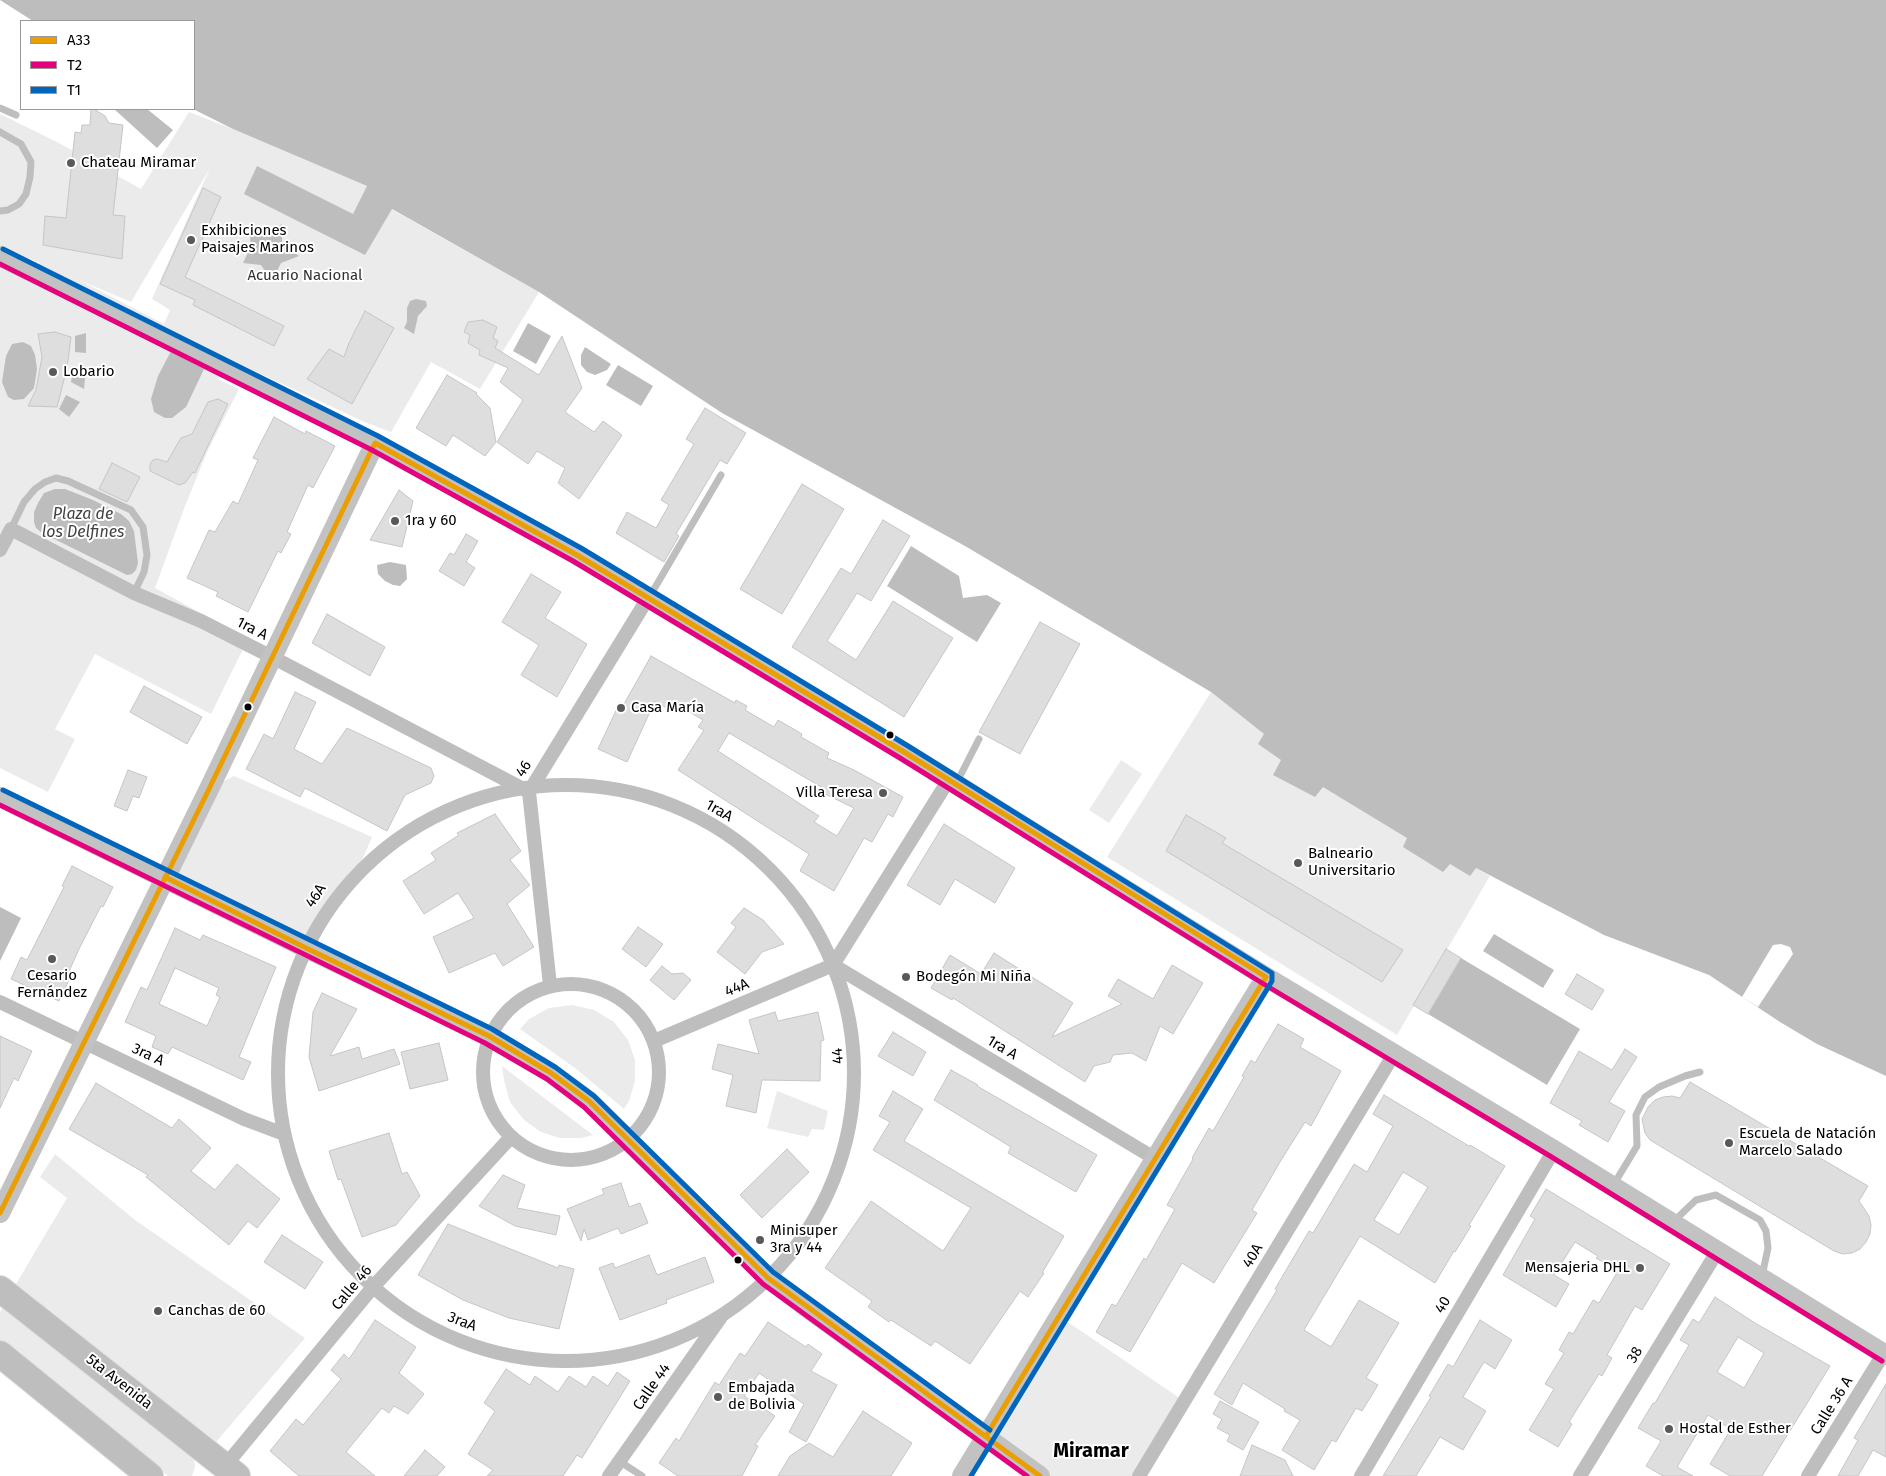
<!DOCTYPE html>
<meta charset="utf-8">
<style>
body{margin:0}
#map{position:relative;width:1886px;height:1476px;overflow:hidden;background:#fff;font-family:"Fira Sans",sans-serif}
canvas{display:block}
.legend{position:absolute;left:20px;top:20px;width:175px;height:90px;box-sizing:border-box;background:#fff;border:1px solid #999;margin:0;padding:6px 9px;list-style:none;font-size:15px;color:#000}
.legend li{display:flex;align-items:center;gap:10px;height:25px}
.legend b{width:25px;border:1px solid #999}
</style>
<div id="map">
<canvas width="1886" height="1476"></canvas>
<ul class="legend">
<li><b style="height:6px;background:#eb9e00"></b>A33</li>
<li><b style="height:6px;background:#e5007d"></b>T2</li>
<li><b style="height:6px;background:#0065bd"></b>T1</li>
</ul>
</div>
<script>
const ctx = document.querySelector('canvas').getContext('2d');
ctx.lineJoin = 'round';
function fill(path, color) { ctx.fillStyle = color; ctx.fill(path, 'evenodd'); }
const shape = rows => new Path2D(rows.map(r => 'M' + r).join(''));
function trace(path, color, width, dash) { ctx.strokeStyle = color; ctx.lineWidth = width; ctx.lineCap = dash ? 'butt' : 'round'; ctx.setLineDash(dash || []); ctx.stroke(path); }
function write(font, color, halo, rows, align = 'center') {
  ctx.font = font + ' "Fira Sans",sans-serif'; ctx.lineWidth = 4; ctx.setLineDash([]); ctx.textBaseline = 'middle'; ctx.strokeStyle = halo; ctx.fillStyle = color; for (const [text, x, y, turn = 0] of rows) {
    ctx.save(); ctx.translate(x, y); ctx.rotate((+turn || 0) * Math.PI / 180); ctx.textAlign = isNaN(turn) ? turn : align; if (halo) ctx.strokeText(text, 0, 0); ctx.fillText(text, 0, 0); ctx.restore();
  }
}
fill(shape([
 [189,112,233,129,367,186,391,209,539,292,480,389,431,362,391,432,362,421,229,359,218,379,239,389,208,450,185,506,155,588,248,639,211,714,95,654,55,729,75,739,48,792,0,768,0,256,24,268,40,263,0,246,0,114,59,143,141,189],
 [210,168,152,299,170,310,164,324,79,280,131,302],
 [1211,692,1264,734,1476,868,1490,876,1397,1035,1107,857],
 [1121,760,1142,774,1109,823,1089,810],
 [234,776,372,837,360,865,339,891,304,947,165,877,209,789],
 [572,1005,594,1010,614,1022,628,1040,635,1060,635,1081,629,1101,624,1109,575,1068,520,1029,529,1019,549,1008],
 [502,1066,593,1135,581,1138,560,1138,541,1132,524,1120,510,1102,504,1080],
 [777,1091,828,1111,824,1130,812,1129,808,1137,767,1128],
 [55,1154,135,1220,305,1338,216,1442,16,1284,67,1198,40,1177],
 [2,1309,13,1311,194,1457,195,1467,192,1476,168,1476,0,1341,0,1312],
 [1059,1316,1184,1401,1139,1476,1040,1476,986,1436]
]), '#ebebeb');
fill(shape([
 [0,0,1886,0,1886,1076,1817,1044,1780,1022,1709,975,1604,935,1476,868,1470,876,1450,864,1443,872,1403,847,1407,838,1323,787,1315,797,1273,775,1281,760,1258,744,1264,734,1211,692,965,546,722,413,539,292,392,209,365,255,244,194,257,166,353,214,367,186,233,129,193,109,194,21,33,21],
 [114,109,147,109,173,130,157,148],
 [282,224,282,243,299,256,281,263,272,281,261,265,243,263,251,246,249,229,267,234],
 [416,299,426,301,427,306,418,316,414,334,404,328,407,322,407,308,410,301],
 [528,323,551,336,536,364,513,351],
 [86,333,86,353,75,352,75,336],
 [23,342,31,346,35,355,37,369,34,388,24,399,14,400,8,397,2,382,6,356,12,344],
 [585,347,611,364,607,370,595,375,587,372,581,365,581,355],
 [171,351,204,369,186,407,172,418,165,418,154,412,151,399,158,376],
 [618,365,653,386,641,406,606,385],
 [73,369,86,369,84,389,71,382],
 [66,395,80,402,69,417,59,409],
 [55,489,65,489,93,500,121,514,129,521,134,531,138,563,136,570,132,574,127,575,42,533,36,528,34,522,34,512,38,503,44,493],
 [911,546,959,576,963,598,987,595,1001,603,977,642,887,586],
 [390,562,406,565,407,579,400,586,393,585,385,581,378,574,377,565],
 [0,907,21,918,0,961],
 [1494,934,1554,970,1543,988,1483,951],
 [1461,958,1580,1029,1547,1085,1428,1014]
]), '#bdbdbd');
fill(shape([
 [1781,944,1790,947,1793,954,1758,1007,1742,997,1773,945]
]), '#fff');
const building = shape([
 [91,109,94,109,105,116,109,123,123,125,113,215,125,216,122,259,43,245,45,216,66,218,75,132,81,133,82,125,90,125,91,109],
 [203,188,221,197,185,277,284,326,274,346,193,305,195,300,160,284,203,188],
 [365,311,394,328,352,404,307,379,329,349,344,357,349,343,365,311],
 [483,320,497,327,493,338,498,341,495,348,539,375,562,336,582,388,565,412,594,432,603,421,622,435,579,499,558,483,565,468,537,451,528,464,497,442,523,400,500,382,508,368,479,355,480,350,468,343,470,335,464,332,468,322,483,320],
 [55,332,71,337,67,368,57,407,28,406,36,390,42,357,38,334,55,332],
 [447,375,477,393,476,394,490,408,496,442,485,456,453,435,446,446,416,428,447,375],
 [218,399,228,404,195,473,193,472,185,483,179,485,150,471,150,464,153,460,157,459,167,462,181,438,192,434,208,402,218,399],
 [705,408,746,433,727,464,720,460,676,534,679,536,664,562,616,533,627,512,656,528,669,505,661,500,694,444,686,439,705,408],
 [274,417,305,434,306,431,335,446,313,488,308,485,287,532,291,534,281,553,278,551,248,612,216,596,218,592,187,578,209,530,215,532,233,501,238,504,258,460,253,458,274,417],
 [112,463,140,477,127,502,99,489,112,463],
 [802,484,844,509,782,614,740,589,802,484],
 [399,490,413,501,402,547,370,540,399,490],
 [883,520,910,536,871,601,857,593,827,641,856,660,893,601,953,638,904,717,792,647,841,568,851,574,883,520],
 [466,534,478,541,466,562,475,568,464,586,439,571,450,553,454,555,466,534],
 [531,574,561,592,545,618,587,644,557,697,521,675,539,645,502,622,531,574],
 [327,614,385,647,370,676,312,643,327,614],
 [1040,622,1080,644,1020,754,979,732,1040,622],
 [651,656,735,703,736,700,747,706,745,710,774,727,778,720,802,734,801,737,829,753,827,758,854,770,903,797,893,817,888,814,872,842,864,838,834,891,800,871,809,854,678,770,704,730,698,727,703,720,671,701,667,708,655,701,627,762,598,749,620,702,624,704,651,656],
 [729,733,823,788,821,792,854,808,837,836,814,822,819,816,718,751,729,733],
 [144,686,202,717,187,744,130,712,144,686],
 [295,692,316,702,294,749,322,764,347,728,431,768,434,776,431,783,405,795,387,831,305,788,300,797,246,769,264,734,273,739,295,692],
 [128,770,147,777,139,798,133,796,127,811,114,806,128,770],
 [495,814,521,851,510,860,530,885,507,904,534,947,503,966,495,953,449,973,433,937,474,918,458,893,424,914,403,881,436,860,431,853,459,835,457,833,495,814],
 [1186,815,1226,838,1222,843,1403,950,1382,982,1166,851,1186,815],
 [944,824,1015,868,995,903,955,879,940,905,907,885,944,824],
 [72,866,113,887,103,907,101,906,79,949,66,978,69,980,59,1001,11,979,21,957,27,960,64,887,62,886,72,866],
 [744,908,763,920,784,944,762,952,745,974,717,952,736,927,731,923,744,908],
 [638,927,663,944,646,967,622,949,638,927],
 [175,928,200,940,203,935,276,967,239,1057,251,1062,243,1080,172,1047,168,1054,152,1047,156,1036,125,1022,141,987,147,990,175,928],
 [175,968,219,988,216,995,220,997,207,1026,159,1004,175,968],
 [1446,949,1461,958,1428,1014,1413,1005,1446,949],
 [994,953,1073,1003,1052,1037,1122,1004,1108,996,1118,979,1153,999,1172,965,1203,983,1173,1034,1160,1026,1146,1061,1132,1053,1113,1055,1110,1062,1094,1066,1085,1082,953,998,952,1000,931,988,950,955,981,974,994,953],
 [662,966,672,974,683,973,691,980,674,1000,650,980,662,966],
 [1577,974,1604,990,1592,1010,1565,994,1577,974],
 [322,993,357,1009,330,1056,359,1047,362,1059,394,1049,400,1064,319,1091,309,1057,313,1012,322,993],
 [775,1012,778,1021,818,1012,824,1040,821,1041,820,1081,762,1080,756,1113,726,1106,733,1075,712,1069,718,1044,759,1054,749,1020,775,1012],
 [1278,1024,1304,1039,1300,1047,1341,1071,1311,1126,1305,1122,1280,1162,1252,1210,1257,1213,1214,1283,1182,1263,1130,1352,1096,1332,1112,1304,1116,1306,1144,1258,1146,1260,1175,1209,1167,1205,1193,1159,1192,1158,1209,1128,1213,1131,1244,1077,1242,1076,1251,1060,1255,1063,1278,1024],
 [893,1032,926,1052,913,1076,878,1056,893,1032],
 [0,1036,32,1051,18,1081,14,1078,0,1108,0,1036],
 [439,1043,448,1080,410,1089,401,1052,439,1043],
 [1625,1049,1637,1057,1609,1102,1625,1111,1608,1142,1579,1125,1582,1121,1550,1103,1579,1051,1612,1070,1625,1049],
 [951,1070,978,1085,977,1086,1097,1155,1076,1192,1008,1153,1011,1147,934,1100,951,1070],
 [1690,1082,1868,1186,1859,1201,1869,1216,1871,1225,1870,1234,1866,1242,1860,1249,1852,1253,1843,1254,1834,1251,1650,1140,1645,1133,1642,1119,1648,1107,1655,1100,1663,1097,1672,1096,1680,1098,1690,1082],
 [96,1083,172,1128,179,1119,211,1148,191,1171,215,1190,237,1164,280,1199,257,1228,248,1221,229,1245,146,1177,148,1175,69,1129,96,1083],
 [893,1091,923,1109,904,1141,1064,1236,1042,1273,1044,1273,1028,1297,1020,1291,970,1364,935,1341,931,1346,891,1320,889,1322,868,1307,872,1301,825,1268,871,1201,943,1251,971,1208,873,1150,890,1122,879,1116,893,1091],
 [1384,1095,1469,1146,1470,1145,1505,1166,1469,1225,1471,1226,1455,1252,1454,1251,1435,1283,1360,1236,1304,1330,1331,1347,1359,1300,1399,1323,1366,1378,1378,1385,1362,1411,1356,1408,1336,1442,1332,1440,1314,1470,1282,1450,1300,1420,1284,1411,1285,1409,1243,1383,1232,1405,1214,1394,1277,1290,1275,1289,1309,1231,1313,1233,1354,1164,1367,1172,1393,1126,1373,1114,1384,1095],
 [1403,1172,1428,1187,1399,1235,1374,1220,1403,1172],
 [389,1133,402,1174,407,1172,420,1196,396,1225,362,1237,341,1179,338,1180,329,1151,389,1133],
 [787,1149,809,1172,762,1218,740,1195,787,1149],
 [503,1175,525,1185,517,1208,560,1216,556,1235,515,1226,479,1206,503,1175],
 [621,1183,629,1207,640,1203,648,1223,621,1234,618,1228,588,1240,584,1229,581,1241,567,1209,604,1194,602,1189,621,1183],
 [1546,1189,1670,1264,1642,1310,1635,1306,1607,1355,1612,1358,1602,1376,1599,1374,1569,1422,1572,1424,1558,1447,1529,1430,1554,1389,1545,1384,1564,1353,1559,1350,1569,1332,1573,1334,1593,1300,1599,1303,1618,1271,1596,1258,1598,1256,1575,1242,1554,1275,1569,1284,1556,1307,1503,1275,1535,1219,1530,1216,1546,1189],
 [448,1224,558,1268,559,1265,574,1269,559,1329,509,1318,463,1300,418,1275,448,1224],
 [282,1235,323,1262,305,1289,264,1262,282,1235],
 [649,1255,657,1275,705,1257,714,1282,666,1300,667,1303,620,1320,599,1268,613,1263,615,1268,649,1255],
 [1715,1297,1755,1323,1830,1366,1762,1476,1730,1476,1710,1464,1731,1429,1708,1415,1677,1467,1693,1476,1663,1476,1646,1466,1661,1441,1638,1428,1653,1403,1655,1403,1689,1345,1680,1340,1693,1319,1699,1323,1715,1297],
 [1738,1337,1764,1353,1744,1388,1717,1372,1738,1337],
 [375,1320,416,1347,399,1373,424,1394,408,1414,394,1406,389,1413,382,1408,346,1452,375,1476,299,1476,270,1451,296,1419,303,1425,341,1379,331,1370,344,1354,349,1359,375,1320],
 [1480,1320,1512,1340,1495,1369,1484,1362,1463,1397,1486,1411,1463,1450,1440,1437,1416,1476,1383,1476,1431,1397,1429,1396,1448,1364,1453,1367,1480,1320],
 [768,1322,806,1347,808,1344,822,1354,811,1371,837,1385,806,1442,789,1432,804,1404,759,1373,744,1396,775,1416,755,1445,758,1446,742,1476,678,1476,659,1463,676,1438,679,1441,715,1382,719,1385,740,1353,745,1356,768,1322],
 [506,1369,530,1385,535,1376,558,1392,569,1376,586,1387,593,1376,608,1386,617,1372,630,1381,582,1458,577,1455,563,1476,487,1476,493,1470,468,1454,495,1411,484,1403,506,1369],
 [1886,1384,1886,1457,1873,1450,1858,1476,1838,1476,1858,1440,1854,1438,1886,1384],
 [1220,1401,1259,1422,1243,1450,1227,1441,1230,1435,1217,1428,1222,1419,1213,1414,1220,1401],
 [863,1411,912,1443,891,1476,778,1476,790,1456,809,1443,833,1457,863,1411],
 [1252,1445,1285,1460,1293,1476,1240,1476,1252,1445],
 [425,1450,445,1467,437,1476,404,1476,425,1450]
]);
fill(building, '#dedede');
trace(building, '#c6c6c6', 1);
const highway = shape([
 [0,1289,237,1476],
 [0,1354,150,1476]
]);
trace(highway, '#dbdbdb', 28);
trace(shape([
 [0,108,16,115],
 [0,132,21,144,31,162,30,177,26,194,19,204,8,210,0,211],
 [11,529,24,502,35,489,45,482,56,478,68,481,131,510,143,527,147,555,144,572,134,593],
 [650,596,721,475],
 [957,782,979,739],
 [1614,1184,1637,1146,1636,1115,1645,1097,1659,1087,1685,1076,1700,1072],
 [1673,1222,1696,1200,1716,1195,1760,1220,1766,1231,1768,1248,1762,1276],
 [619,1461,642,1476]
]), '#bebebe', 7);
trace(shape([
 [0,550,11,529,134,593,201,621,272,657,529,792],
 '278 1073a288 288 0 1 1 576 0a288 288 0 1 1-576 0Z',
 [833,965,1154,1158],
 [833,965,948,781],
 '483 1072a88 88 0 1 1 176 0a88 88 0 1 1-176 0Z',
 [550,985,529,792,648,598],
 [0,1002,244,1119,284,1134],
 [654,1041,833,965],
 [225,1466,373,1287,511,1137],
 [609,1476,721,1317],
 [1139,1476,1394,1054],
 [1361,1476,1554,1150],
 [1580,1476,1717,1252],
 [1808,1476,1884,1353]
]), '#bebebe', 14);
trace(shape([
 [0,256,375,443,577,555,904,752,1266,977,1554,1150,1886,1355],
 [0,797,304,947,489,1036,551,1073,589,1101,768,1278,813,1312,1040,1476],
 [0,1213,209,789,375,443],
 [962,1476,1266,977]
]), '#c2c2c2', 20);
trace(highway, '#bebebe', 26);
trace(shape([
 [165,877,304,947,489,1036,551,1073,589,1101,768,1278,1040,1476],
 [0,1213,209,789,375,443,577,555,904,752,1266,977,986,1436]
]), '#eb9e00', 5);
trace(shape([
 [0,264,372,450,573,561,900,758,1262,983,1550,1156,1882,1361],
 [0,805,485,1043,547,1079,584,1107,763,1284,1027,1476]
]), '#e5007d', 5);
trace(shape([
 [3,249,378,436,581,548,908,746,1272,973,1272,981,971,1476],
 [3,790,492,1029,555,1067,594,1096,773,1272,990,1430]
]), '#0065bd', 5);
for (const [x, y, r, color] of [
 [71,163,5,"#595959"],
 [191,240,5,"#595959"],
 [53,372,5,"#595959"],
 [395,521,5,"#595959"],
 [248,707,4.5,"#000"],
 [621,708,5,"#595959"],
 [890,735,4.5,"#000"],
 [883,793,5,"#595959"],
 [1298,863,5,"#595959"],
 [52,959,5,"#595959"],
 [906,977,5,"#595959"],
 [1729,1143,5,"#595959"],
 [760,1240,5,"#595959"],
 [738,1260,4.5,"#000"],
 [1640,1268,5,"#595959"],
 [158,1311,5,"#595959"],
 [718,1397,5,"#595959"],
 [1669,1429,5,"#595959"]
]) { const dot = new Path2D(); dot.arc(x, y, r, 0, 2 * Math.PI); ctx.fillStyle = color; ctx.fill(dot); trace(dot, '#fff', 2); }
write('15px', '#000', '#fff', [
 ["Chateau Miramar",81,163],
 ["Exhibiciones",201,231],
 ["Paisajes Marinos",201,248],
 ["Lobario",63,372],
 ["1ra y 60",405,521],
 ["Casa María",631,708],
 ["Villa Teresa",873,793,"right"],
 ["Balneario",1308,854],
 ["Universitario",1308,871],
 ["Cesario",52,976,"center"],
 ["Fernández",52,993,"center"],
 ["Bodegón Mi Niña",916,977],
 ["Escuela de Natación",1739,1134],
 ["Marcelo Salado",1739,1151],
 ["Minisuper",770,1231],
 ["3ra y 44",770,1248],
 ["Mensajeria DHL",1630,1268,"right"],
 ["Canchas de 60",168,1311],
 ["Embajada",728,1388],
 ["de Bolivia",728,1405],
 ["Hostal de Esther",1679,1429]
], 'left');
write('15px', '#313131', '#fff', [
 ["Acuario Nacional",305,276]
]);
write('15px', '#000', '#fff', [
 ["1ra A",252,629,27],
 ["46",524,769,-58],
 ["1raA",719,811,30],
 ["46A",316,896,-57],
 ["44A",737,988,-23],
 ["1ra A",1002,1048,31],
 ["3ra A",148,1055,25],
 ["44",838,1056,-96],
 ["40A",1253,1256,-59],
 ["Calle 46",352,1288,-50],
 ["40",1443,1305,-59],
 ["3raA",462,1322,21],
 ["38",1635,1355,-59],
 ["5ta Avenida",119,1382,38],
 ["Calle 44",652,1387,-55],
 ["Calle 36 A",1832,1406,-58]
]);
write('italic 16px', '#424242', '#fff', [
 ["Plaza de",83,515],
 ["los Delfines",83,533]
]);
write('bold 20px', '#000', '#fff', [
 ["Miramar",1091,1451]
]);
</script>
